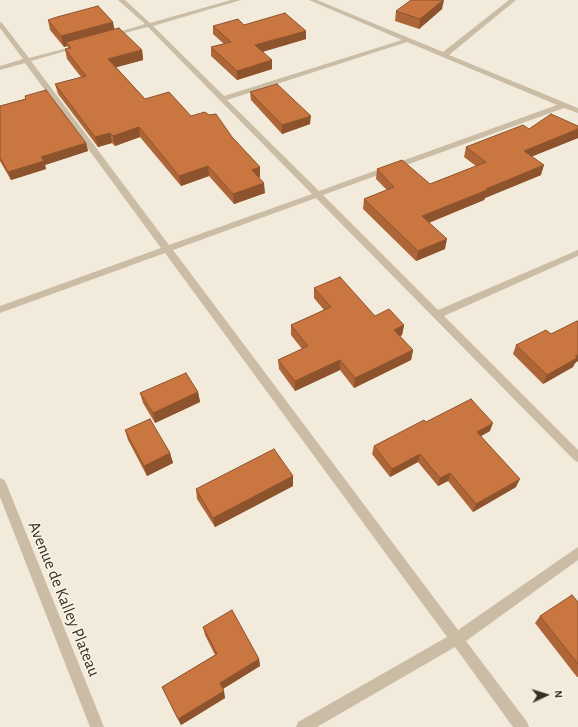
<!DOCTYPE html>
<style>
body{margin:0}
#map{position:relative;width:578px;height:727px;overflow:hidden;background:#f2eada;font-family:"Alegreya Sans",sans-serif}
canvas{display:block}
.north{position:absolute;left:526px;top:675px;width:40px;height:40px;-webkit-text-stroke:3px #faf4e6;paint-order:stroke;rotate:86deg;font-size:11px;font-weight:700;line-height:16px;text-align:center;color:#362e27}
.north::after{content:'';display:block;margin:auto;width:14px;height:18px;background:#362e27;clip-path:polygon(50% 0,100% 100%,50% 72%,0 100%)}
</style>
<div id="map">
<canvas width="578" height="727"></canvas>
<div class="north">N</div>
</div>
<script>
const ctx = document.querySelector('canvas').getContext('2d');
ctx.lineJoin = 'round';
const shape = rows => new Path2D(rows.map(r => 'M' + r).join(''));
function fill(path, color) { ctx.fillStyle = color; ctx.fill(path, 'evenodd'); }
function trace(path, color, width, dash) { ctx.strokeStyle = color; ctx.lineWidth = width; ctx.lineCap = dash ? 'butt' : 'round'; ctx.setLineDash(dash || []); ctx.stroke(path); }
function write(font, color, halo, rows, align = 'center') {
  ctx.font = font + ' "Alegreya Sans",sans-serif'; ctx.lineWidth = 3; ctx.setLineDash([]); ctx.textBaseline = 'middle'; ctx.strokeStyle = halo; ctx.fillStyle = color; for (const [text, x, y, turn = 0] of rows) {
    ctx.save(); ctx.translate(x, y); ctx.rotate((+turn || 0) * Math.PI / 180); ctx.textAlign = isNaN(turn) ? turn : align; if (halo) ctx.strokeText(text, 0, 0); ctx.fillText(text, 0, 0); ctx.restore();
  }
}
fill(shape([
 [118,0,125,0,150,23,231,0,241,0,153,26,224,96,402,40,309,0,317,0,443,52,509,0,516,0,449,55,578,108,578,113,564,108,323,195,438,310,578,250,578,256,444,316,578,450,578,462,574,460,316,198,173,250,458,630,578,547,578,560,466,641,527,722,529,727,513,727,455,647,317,727,296,727,298,722,447,637,165,253,0,313,0,306,161,248,25,63,0,70,0,66,23,59,0,28,0,22,2,23,29,58,83,44,83,46,31,61,169,245,312,194,148,27,109,37,109,35,145,24,118,0],
 [407,42,557,105,319,191,227,100,407,42],
 [0,478,4,480,6,483,104,727,90,727,0,497,0,478]
]), '#cbbca6');
fill(shape([
 [442,9,419,29,395,21,396,11],
 [48,20,115,29,142,50,143,60,116,67,145,99,191,116,232,137,260,167,260,177,259,177,265,193,234,204,209,176,181,186,140,137,115,146,112,143,98,147,58,94,55,84,81,77,67,59,65,49,68,48,67,46,64,47,50,30],
 [244,25,306,31,306,39,262,52,272,69,237,80,211,56,211,47,224,44,213,34,213,26],
 [250,92,310,124,282,134,251,100],
 [25,96,86,143,88,151,45,165,46,169,11,180,0,161,0,106,25,99],
 [578,126,578,138,532,156,541,175,485,198,484,200,429,223,445,249,416,261,363,209,364,199,387,190,376,179,377,169,430,184,476,166,464,157,466,147,529,129],
 [314,288,375,316,404,325,402,335,400,336,413,350,411,360,354,388,340,370,295,391,279,369,278,360,302,349,291,335,291,325,324,310,314,298],
 [578,322,578,361,575,363,573,367,543,384,513,354,516,345,551,334],
 [198,392,200,402,155,423,143,403,140,393],
 [426,422,490,431,481,436,516,487,473,512,448,481,438,486,418,462,390,477,372,454,374,446],
 [125,430,170,453,173,463,147,476,128,440],
 [293,476,293,486,215,527,197,499,196,489],
 [578,602,578,677,577,677,535,623,540,616],
 [203,627,259,659,260,666,223,689,225,698,181,725,162,687,215,655,205,635]
]), '#ae6537');
fill(shape([
 [443,0,444,0,442,9,419,29,420,19],
 [113,22,115,32,66,42,67,46,64,47,61,36],
 [306,31,306,39,255,54,255,45],
 [142,50,143,60,110,69,108,59],
 [272,60,272,69,237,80,237,71],
 [311,116,310,124,282,134,282,125],
 [139,127,140,137,115,146,113,136],
 [578,129,578,138,521,161,524,151],
 [110,133,112,143,98,147,95,137],
 [86,143,88,151,45,165,46,169,11,180,8,172,41,157],
 [544,165,541,175,485,198,484,200,420,226,422,216,486,189],
 [208,166,209,176,181,186,179,176],
 [260,167,260,177,252,180,252,170],
 [264,183,265,193,234,204,233,194],
 [447,239,445,249,416,261,418,251],
 [404,325,402,335,393,340,394,330],
 [413,350,411,360,354,388,355,378],
 [578,355,578,361,575,363,573,367,543,384,547,375],
 [340,360,340,370,295,391,295,381],
 [198,392,200,402,155,423,153,413],
 [493,423,490,431,474,440,477,432],
 [170,453,173,463,147,476,144,466],
 [420,454,418,462,390,477,392,469],
 [450,473,448,481,438,486,440,478],
 [293,476,293,486,215,527,213,518],
 [520,479,516,487,473,512,476,504],
 [259,659,260,666,221,690,220,683],
 [224,691,225,698,181,725,178,719]
]), '#8d532d');
const building = shape([
 [411,0,443,0,420,19,396,11,411,0],
 [98,6,113,22,61,36,48,20,57,17,98,6],
 [285,13,306,31,255,45,272,60,237,71,211,47,231,42,213,26,238,19,244,25,285,13],
 [119,28,142,50,108,59,145,99,169,92,191,116,205,112,209,115,216,114,232,137,260,167,252,170,264,183,233,194,208,166,179,176,139,127,113,136,110,133,95,137,55,84,86,76,65,49,71,48,66,42,119,28],
 [277,84,311,116,282,125,250,92,277,84],
 [46,90,86,143,41,157,44,161,8,172,0,158,0,106,26,99,25,96,46,90],
 [551,114,578,126,578,129,524,151,544,165,486,189,487,190,422,216,447,239,418,251,364,199,394,187,377,169,402,160,430,184,486,162,466,147,523,125,529,129,551,114],
 [340,277,375,316,389,309,404,325,394,330,413,350,355,378,340,360,295,381,278,360,308,346,291,325,331,307,314,288,340,277],
 [577,321,578,322,578,355,575,356,577,358,547,375,516,345,546,330,551,334,577,321],
 [186,373,198,392,153,413,140,393,186,373],
 [471,399,493,423,477,432,520,479,476,504,450,473,440,478,420,454,392,469,374,446,424,420,426,422,471,399],
 [150,419,170,453,144,466,125,430,150,419],
 [274,449,293,476,213,518,196,489,274,449],
 [572,595,578,602,578,664,540,616,572,595],
 [232,610,259,659,220,683,224,691,178,719,162,687,217,654,203,627,232,610]
]);
fill(building, '#ca7640');
trace(building, '#8d532d', 1);
write('17px', '#362e27', '#faf4e6', [
 ["Avenue de Kalley Plateau",64,599,68]
]);
</script>
